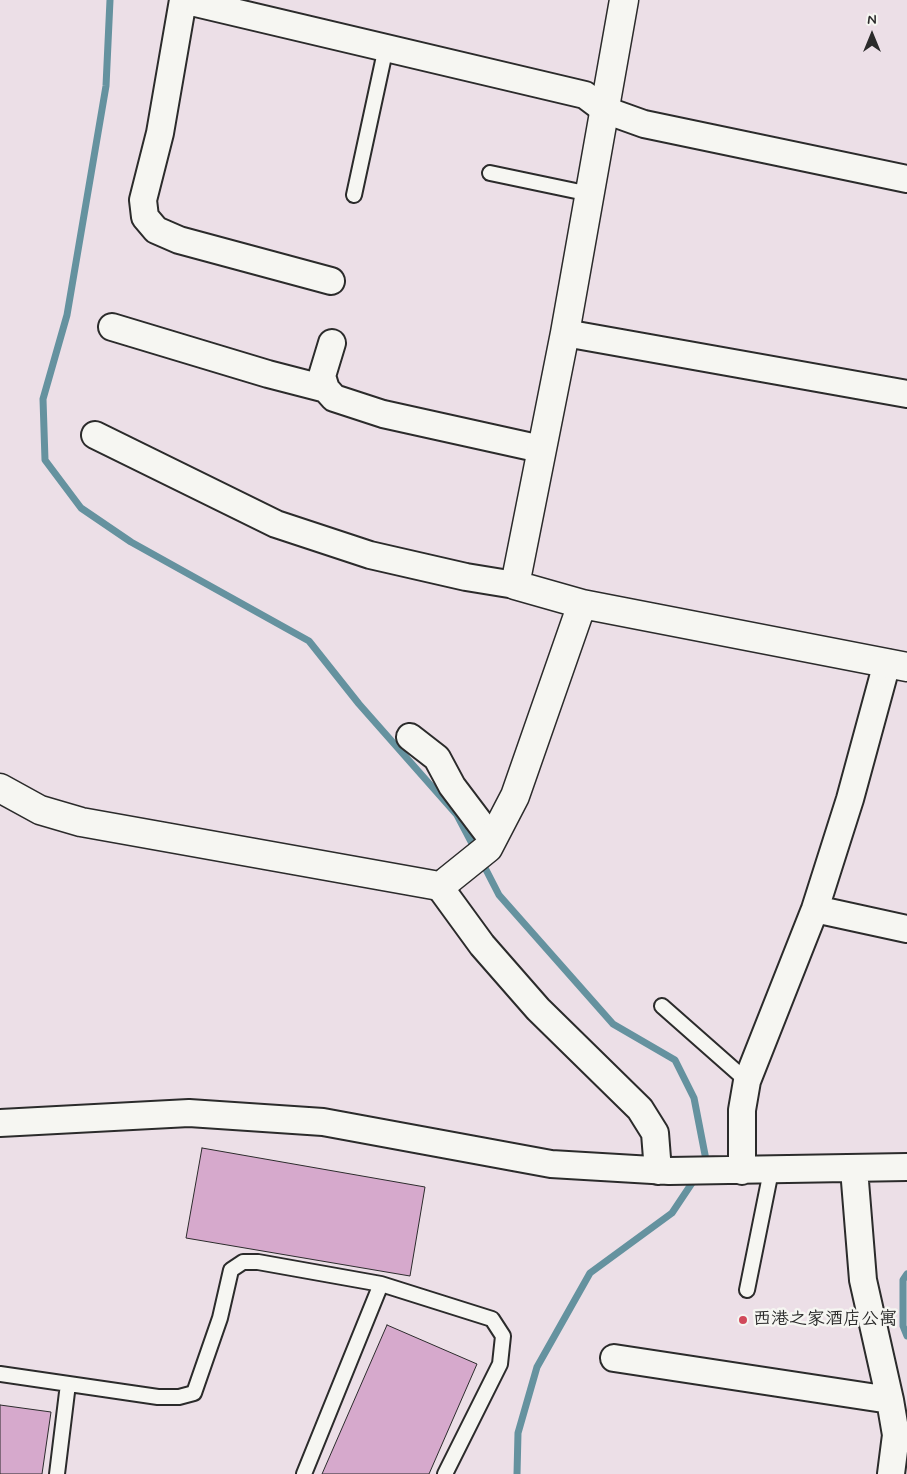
<!DOCTYPE html>
<meta charset="utf-8">
<style>
body{margin:0}
#map{position:relative;width:907px;height:1474px;overflow:hidden;background:#ecdfe7;font-family:Mynerve,sans-serif}
canvas{display:block}
.north{position:absolute;left:847px;top:10px;width:50px;height:50px;-webkit-text-stroke:4px #f6f6f2;paint-order:stroke;rotate:0deg;font-size:14px;font-weight:700;line-height:20px;text-align:center;color:#2b2b2b}
.north::after{content:'';display:block;margin:auto;width:18px;height:22px;background:#2b2b2b;clip-path:polygon(50% 0,100% 100%,50% 72%,0 100%)}
</style>
<div id="map">
<canvas width="907" height="1474"></canvas>
<div class="north">N</div>
</div>
<script>
const ctx = document.querySelector('canvas').getContext('2d');
ctx.lineJoin = 'round';
const shape = rows => new Path2D(rows.map(r => 'M' + r).join(''));
function trace(path, color, width, dash) { ctx.strokeStyle = color; ctx.lineWidth = width; ctx.lineCap = dash ? 'butt' : 'round'; ctx.setLineDash(dash || []); ctx.stroke(path); }
function fill(path, color) { ctx.fillStyle = color; ctx.fill(path, 'evenodd'); }
function write(font, color, halo, rows, align = 'center') {
  ctx.font = font + ' Mynerve,"LXGW WenKai TC",sans-serif'; ctx.lineWidth = 5; ctx.setLineDash([]); ctx.textBaseline = 'middle'; ctx.strokeStyle = halo; ctx.fillStyle = color; for (const [text, x, y, turn = 0] of rows) {
    ctx.save(); ctx.translate(x, y); ctx.rotate((+turn || 0) * Math.PI / 180); ctx.textAlign = isNaN(turn) ? turn : align; if (halo) ctx.strokeText(text, 0, 0); ctx.fillText(text, 0, 0); ctx.restore();
  }
}
trace(shape([
 [110,0,106,86,67,315,43,399,45,460,81,508,131,542,309,641,359,704,457,815,476,851],
 [481,860,499,895,613,1024,675,1060,694,1098,707,1165],
 [907,1274,903,1280,903,1326,907,1336],
 [517,1474,518,1433,537,1367,590,1273,672,1213,696,1177]
]), '#65929f', 7);
const building = shape([
 [202,1148,425,1187,410,1276,186,1238,202,1148],
 [387,1325,477,1364,429,1474,322,1474,387,1325],
 [0,1405,51,1412,42,1474,0,1474,0,1405]
]);
fill(building, '#d6a9cc');
trace(building, '#2b2b2b', 1);
const service = shape([
 [490,173,590,194],
 [354,195,386,47],
 [662,1006,747,1081],
 [747,1290,771,1171],
 [0,1374,158,1397,179,1397,194,1393,220,1318,231,1270,243,1262,258,1262,381,1284,492,1319,503,1336,500,1364,445,1474],
 [57,1474,68,1384],
 [304,1474,381,1284]
]);
const minor = shape([
 [183,0,585,95,605,110,644,124,907,179],
 [183,0,160,133,143,200,145,217,156,230,179,240,331,281],
 [112,327,268,374,326,389],
 [565,333,907,394],
 [332,343,322,376,326,389,334,398,383,414,541,449],
 [95,435,276,524,370,555,466,577,515,585],
 [410,737,437,758,452,786,492,839],
 [447,881,439,886,482,945,538,1009,640,1109,655,1133,658,1171],
 [815,909,907,929],
 [0,1123,189,1113,323,1122,551,1164,669,1171,907,1167],
 [854,1169,863,1280,890,1400,896,1435,891,1474],
 [742,1171,742,1110,747,1081,815,909,850,799,887,663],
 [614,1358,890,1400]
]);
const tertiary = shape([
 [624,0,565,333,515,585,582,604,907,667],
 [0,788,40,810,81,822,439,886],
 [447,881,488,848,515,796,582,604]
]);
trace(service, '#2b2b2b', 18);
trace(minor, '#2b2b2b', 30);
trace(tertiary, '#2b2b2b', 31);
trace(service, '#f6f6f2', 14);
trace(minor, '#f6f6f2', 26);
trace(tertiary, '#f6f6f2', 28);
for (const [x, y, r, color] of [
 [743,1320,5,"#d1495b"]
]) { const dot = new Path2D(); dot.arc(x, y, r, 0, 2 * Math.PI); ctx.fillStyle = color; ctx.fill(dot); trace(dot, '#f6f6f2', 2); }
write('18px', '#2b2b2b', '#f6f6f2', [
 ["西港之家酒店公寓",753,1320]
], 'left');
</script>
